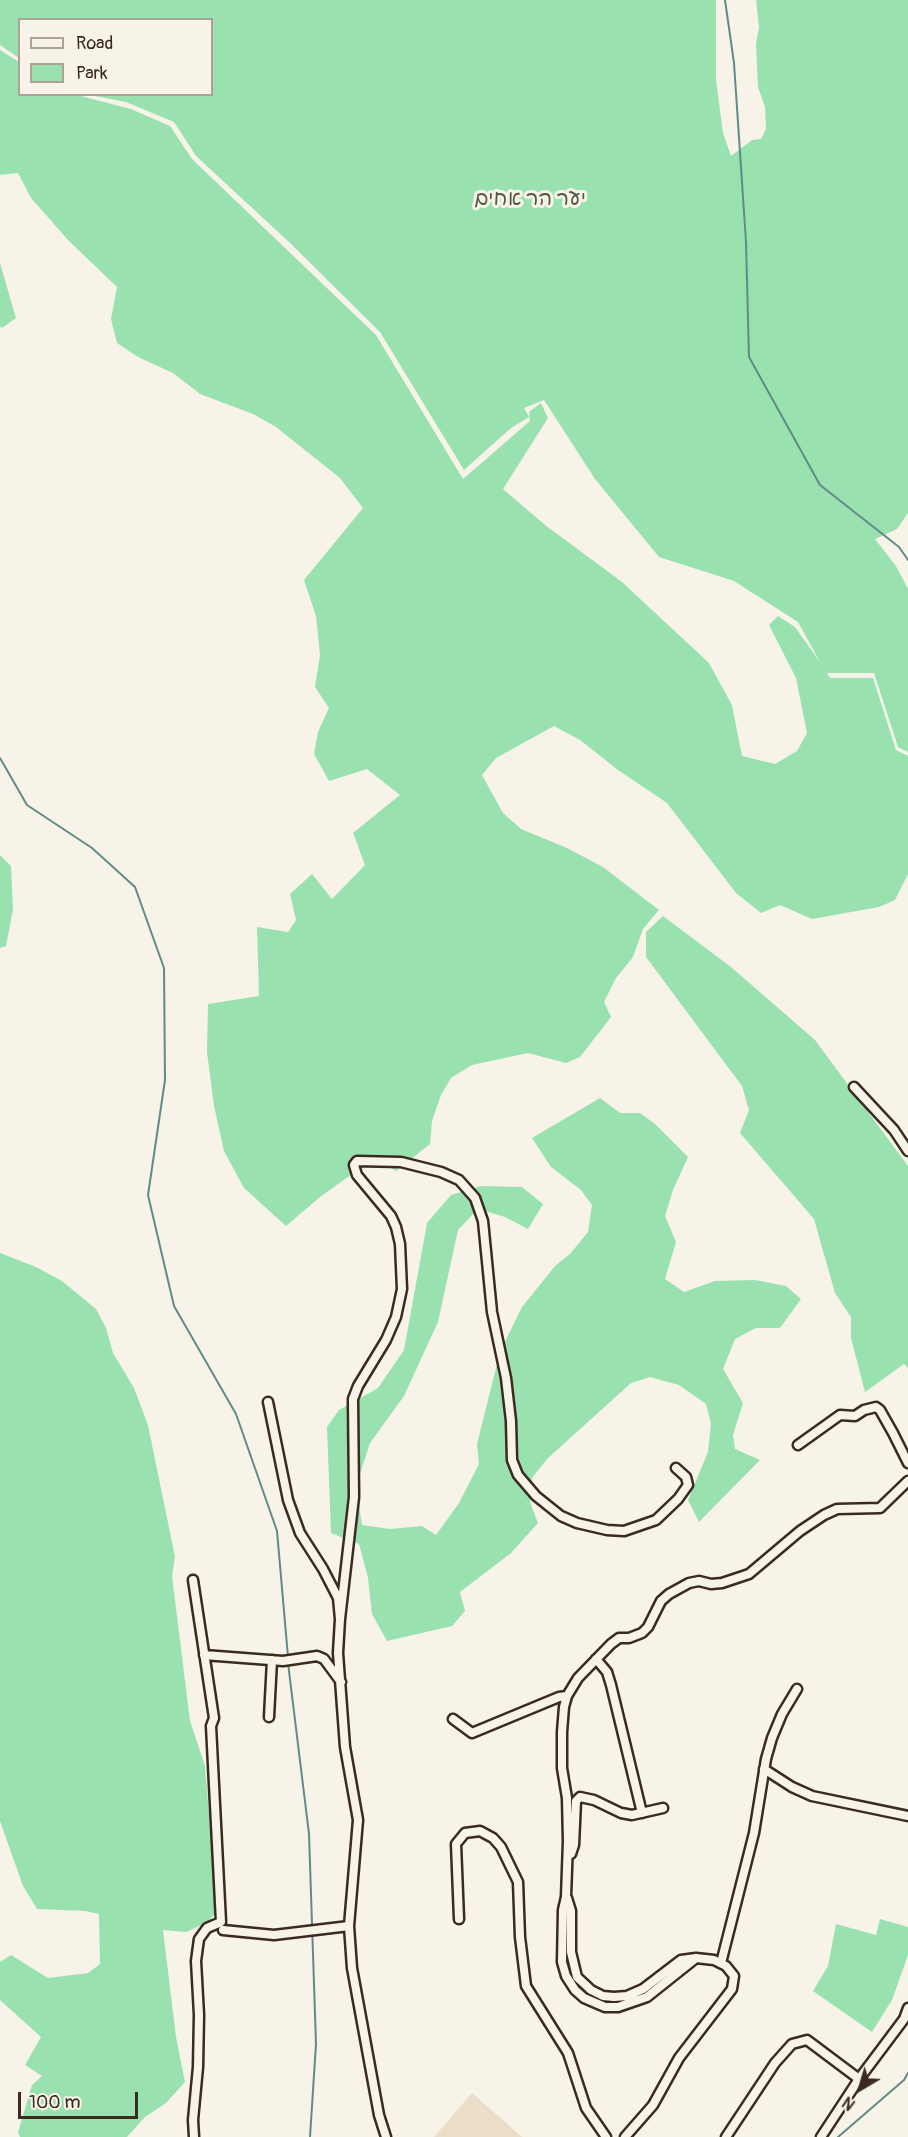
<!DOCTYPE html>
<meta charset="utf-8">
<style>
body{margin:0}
#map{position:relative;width:908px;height:2137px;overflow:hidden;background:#f7f3e8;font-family:Pangolin,sans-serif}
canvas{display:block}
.legend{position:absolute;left:18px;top:18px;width:195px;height:78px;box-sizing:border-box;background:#f7f3e8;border:2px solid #aca397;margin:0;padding:8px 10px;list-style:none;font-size:18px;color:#3b2a1e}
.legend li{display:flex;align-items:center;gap:12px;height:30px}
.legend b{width:30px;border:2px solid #aca397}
.north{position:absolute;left:830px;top:2059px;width:60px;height:60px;-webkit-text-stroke:4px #f7f3e8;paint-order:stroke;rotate:218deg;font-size:16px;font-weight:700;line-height:24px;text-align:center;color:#3b2a1e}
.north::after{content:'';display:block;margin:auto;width:21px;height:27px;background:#3b2a1e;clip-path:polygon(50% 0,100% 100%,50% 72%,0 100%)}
.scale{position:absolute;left:18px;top:2092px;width:120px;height:27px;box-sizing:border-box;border:3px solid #3b2a1e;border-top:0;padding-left:8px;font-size:18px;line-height:21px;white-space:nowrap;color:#3b2a1e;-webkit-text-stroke:4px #f7f3e8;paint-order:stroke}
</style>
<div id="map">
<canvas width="908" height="2137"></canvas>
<ul class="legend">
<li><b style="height:8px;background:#f7f3e8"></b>Road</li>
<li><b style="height:16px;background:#99e2b0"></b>Park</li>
</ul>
<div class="north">N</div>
<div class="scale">100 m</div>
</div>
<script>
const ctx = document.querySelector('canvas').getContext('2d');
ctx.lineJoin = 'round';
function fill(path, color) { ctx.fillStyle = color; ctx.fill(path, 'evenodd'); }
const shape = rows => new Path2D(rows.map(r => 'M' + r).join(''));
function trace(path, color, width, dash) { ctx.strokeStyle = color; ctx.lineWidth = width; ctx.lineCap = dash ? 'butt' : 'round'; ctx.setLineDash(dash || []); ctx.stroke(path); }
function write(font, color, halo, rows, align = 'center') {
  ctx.font = font + ' Pangolin,"Playpen Sans Hebrew",sans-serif'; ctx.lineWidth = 6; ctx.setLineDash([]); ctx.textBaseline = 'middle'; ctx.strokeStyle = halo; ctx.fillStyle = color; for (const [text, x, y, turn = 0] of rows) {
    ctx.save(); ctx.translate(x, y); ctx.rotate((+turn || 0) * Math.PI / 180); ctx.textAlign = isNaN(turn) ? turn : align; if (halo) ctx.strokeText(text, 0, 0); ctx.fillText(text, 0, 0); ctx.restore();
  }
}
fill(shape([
 [472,2093,522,2137,434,2137]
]), '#eadec9');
fill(shape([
 [0,0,716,0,716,80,723,133,731,156,752,140,761,139,766,129,765,107,758,87,756,44,759,27,756,0,908,0,908,513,897,529,875,539,896,566,908,589,908,752,898,747,874,673,827,673,830,678,873,678,896,750,908,756,908,874,895,900,879,907,812,919,780,905,761,913,736,893,667,803,618,770,580,740,554,726,496,758,482,775,503,813,521,829,567,848,603,867,659,910,643,929,633,957,616,978,604,1002,611,1017,580,1057,566,1063,528,1053,472,1065,451,1078,441,1095,432,1121,430,1144,396,1171,382,1163,362,1167,320,1197,286,1226,244,1188,224,1151,214,1106,207,1052,208,1004,259,996,257,927,288,932,296,920,290,894,312,874,332,899,365,865,353,833,400,795,367,769,329,781,314,754,318,732,329,708,315,687,320,655,316,616,304,580,363,508,340,478,276,427,253,414,200,394,173,373,138,357,117,343,111,319,117,287,68,240,31,198,18,173,0,175,0,50,19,62,20,94,77,95,131,109,170,126,192,159,376,335,463,479,530,421,529,412,541,403,548,418,503,489,545,525,622,582,709,663,732,705,742,756,775,764,797,751,807,733,796,678,769,625,778,616,795,627,820,662,798,622,734,581,659,557,595,479,544,400,524,408,529,417,511,428,464,470,380,332,290,243,196,156,174,122,126,102,90,95,212,94,212,20,20,20,19,58,0,45],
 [0,263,16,318,2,328,0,326],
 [0,855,11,866,13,909,6,946,0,948],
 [663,916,731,967,815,1040,908,1166,908,1368,904,1364,865,1392,851,1338,851,1317,835,1293,814,1219,740,1133,749,1110,742,1086,646,957,646,932],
 [600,1098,620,1113,640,1113,655,1124,688,1157,673,1190,665,1216,676,1242,665,1279,684,1292,715,1281,755,1280,786,1286,801,1299,780,1328,756,1328,735,1339,723,1369,743,1403,733,1435,735,1449,760,1460,699,1522,688,1500,708,1452,711,1424,706,1404,679,1385,650,1377,631,1383,547,1459,532,1478,530,1502,538,1523,511,1553,460,1592,465,1611,452,1626,387,1641,372,1614,368,1578,359,1544,331,1533,327,1427,339,1410,378,1388,404,1350,427,1223,451,1195,481,1186,522,1187,543,1204,528,1229,505,1217,478,1209,458,1230,438,1322,404,1396,370,1443,356,1486,362,1525,390,1529,422,1526,436,1535,459,1503,479,1464,477,1444,500,1352,522,1307,555,1266,570,1254,588,1232,592,1205,581,1190,551,1167,532,1138],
 [0,1253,36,1267,62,1281,96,1309,106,1328,113,1353,134,1388,148,1425,175,1557,172,1576,190,1721,205,1766,217,1911,208,1922,186,1932,163,1930,176,2037,185,2082,166,2103,145,2117,127,2137,20,2137,18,2132,32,2085,42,2076,25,2065,41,2037,0,2000,0,1962,11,1955,48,1978,88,1973,100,1964,99,1914,85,1911,37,1909,23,1886,0,1821],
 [880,1919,908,1927,908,1955,892,2000,872,2032,813,1991,828,1966,836,1924,876,1935]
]), '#99e2b0');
trace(shape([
 [725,0,734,63,746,242,749,357,820,485,899,547,908,560],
 [0,758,27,805,92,848,135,887,164,968,165,1080,148,1195,174,1306,236,1414,277,1531,288,1657],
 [288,1663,309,1834,316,2044,310,2137],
 [838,2137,904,2080,908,2073]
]), '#618b89', 2);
const street = shape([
 [854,1087,894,1130,908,1151],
 [268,1402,288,1500,300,1533,323,1569,338,1598,340,1619,338,1653,345,1747,358,1820,349,1926,352,1968,379,2115,386,2137],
 [798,1445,840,1415,855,1416,864,1410,876,1407,880,1410,893,1433,908,1463],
 [193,1580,214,1718,211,1726,221,1922,207,1928,199,1939,196,1961,199,2015,198,2067,193,2120,194,2137],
 [340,1619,354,1497,353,1399,358,1386,386,1340,396,1317,402,1289,400,1244,396,1227,391,1216,357,1175,354,1165,357,1161,401,1162,441,1172,459,1180,475,1198,483,1221,492,1312,506,1378,511,1421,512,1460,518,1475,536,1496,561,1516,577,1523,607,1530,624,1531,656,1520,678,1499,688,1485,686,1477,676,1468],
 [204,1655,283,1661,317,1656,324,1659,341,1682],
 [596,1659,607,1672,611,1685,642,1813],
 [269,1717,272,1660],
 [453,1719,472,1733,559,1697,567,1696],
 [764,1769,792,1787,812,1796,908,1816],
 [571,1854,574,1845,576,1801,580,1797,594,1800,621,1813,632,1815,663,1808],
 [567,1898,571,1911,571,1952,577,1977,591,1990,603,1996,614,1997,627,1996,643,1989,681,1960,696,1958,714,1960,726,1966,734,1976,732,1989,679,2058,653,2105,625,2137],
 [459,1919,456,1844,465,1833,480,1831,493,1838,501,1847,518,1882,520,1937,526,1986,568,2053,586,2108,606,2137],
 [223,1930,274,1935,349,1926],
 [696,1958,647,1997,618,2007,605,2007,584,1998,575,1990,566,1976,562,1962,563,1910,566,1897,568,1841,567,1798,562,1768,562,1732,564,1707,567,1696,578,1678,611,1644,619,1638,629,1638,642,1633,648,1627,661,1601,669,1594,689,1583,699,1581,711,1584,722,1583,749,1574,800,1531,824,1515,837,1509,880,1508,908,1481],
 [721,1963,754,1833,766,1759,772,1738,782,1714,797,1689],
 [726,2137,775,2063,792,2044,807,2040,859,2079],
 [821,2137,859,2079,904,2019,908,2008]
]);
trace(street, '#3b2a1e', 13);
trace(street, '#f7f3e8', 8);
write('21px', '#525842', '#f7f3e8', [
 ["יער הר אחים",530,200]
]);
</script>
